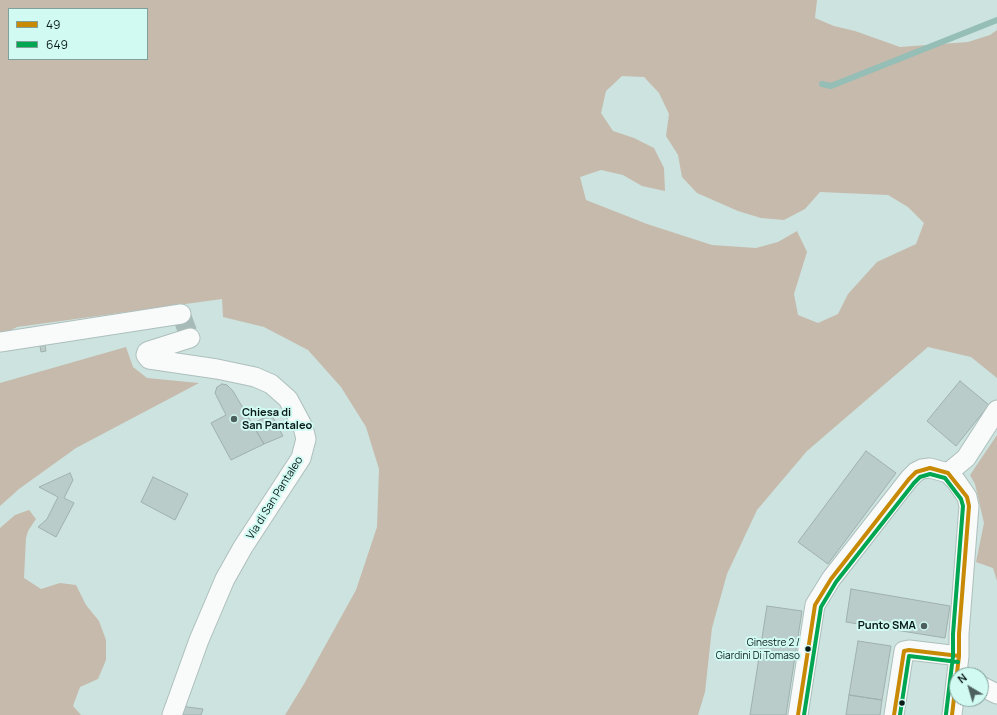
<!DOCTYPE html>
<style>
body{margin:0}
#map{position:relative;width:997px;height:715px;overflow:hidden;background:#cde3df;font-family:Manrope,sans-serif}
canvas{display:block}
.legend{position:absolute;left:8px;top:8px;width:140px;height:52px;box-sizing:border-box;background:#d0faf2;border:1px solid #81a09a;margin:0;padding:5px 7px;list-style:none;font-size:12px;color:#0a1a17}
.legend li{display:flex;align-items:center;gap:8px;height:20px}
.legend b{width:20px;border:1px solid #81a09a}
.north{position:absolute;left:949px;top:667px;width:40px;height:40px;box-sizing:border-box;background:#d0faf2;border:1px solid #81a09a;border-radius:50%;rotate:322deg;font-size:11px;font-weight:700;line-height:16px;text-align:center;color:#0a1a17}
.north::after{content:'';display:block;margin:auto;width:14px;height:18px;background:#4e605d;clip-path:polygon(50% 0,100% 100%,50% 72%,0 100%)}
</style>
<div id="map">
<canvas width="997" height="715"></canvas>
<ul class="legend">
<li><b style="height:5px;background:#c88a05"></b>49</li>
<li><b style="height:5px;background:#00a651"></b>649</li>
</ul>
<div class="north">N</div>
</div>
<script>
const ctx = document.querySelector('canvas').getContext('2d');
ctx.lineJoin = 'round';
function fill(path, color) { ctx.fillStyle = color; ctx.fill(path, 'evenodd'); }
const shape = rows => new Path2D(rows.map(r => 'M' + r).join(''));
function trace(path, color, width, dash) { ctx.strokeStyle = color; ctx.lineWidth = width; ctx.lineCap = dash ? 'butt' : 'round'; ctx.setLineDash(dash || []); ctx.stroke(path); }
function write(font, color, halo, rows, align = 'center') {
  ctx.font = font + ' Manrope,sans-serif'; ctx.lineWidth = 4; ctx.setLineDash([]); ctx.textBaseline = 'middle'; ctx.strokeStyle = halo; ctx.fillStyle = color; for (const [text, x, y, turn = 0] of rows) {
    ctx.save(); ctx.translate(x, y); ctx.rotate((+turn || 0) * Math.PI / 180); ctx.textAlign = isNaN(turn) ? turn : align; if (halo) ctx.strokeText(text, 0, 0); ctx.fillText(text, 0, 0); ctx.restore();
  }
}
fill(shape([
 [0,0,817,0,815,18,834,26,855,31,900,47,968,42,990,35,997,30,997,378,971,357,928,347,807,451,757,510,727,574,712,628,705,692,698,715,285,715,304,684,356,590,377,527,379,469,366,427,341,387,308,350,264,327,223,317,222,299,17,327,0,336],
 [9,9,147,9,147,59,9,59],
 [622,76,644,77,659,93,669,114,666,136,678,155,682,177,697,193,738,211,761,218,784,220,805,209,820,192,888,195,908,207,924,223,916,244,877,262,848,294,838,314,818,323,798,315,794,294,807,252,797,231,778,242,756,248,712,245,647,224,586,200,580,177,601,170,623,175,642,186,665,191,664,168,654,148,634,138,613,131,601,113,606,91],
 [126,347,133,367,147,378,199,383,76,448,19,489,0,506,0,383],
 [997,435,997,581,993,568,976,562,984,523,975,484,970,475],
 [29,510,36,519,28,531,26,538,24,578,41,589,60,583,76,585,86,605,99,621,106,640,106,660,98,679,80,687,73,706,81,715,0,715,0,528,15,515]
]), '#c6baac');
trace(shape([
 [822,84,831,86,997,20]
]), '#94beb6', 6);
const building = shape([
 [45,345,46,351,41,352,40,346,45,345],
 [960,381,989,405,956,446,927,421,960,381],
 [222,384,227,385,233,391,264,444,231,460,211,423,226,415,215,393,217,387,222,384],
 [271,414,283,436,264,444,252,424,271,414],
 [866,451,896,473,828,564,798,542,866,451],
 [70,473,73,480,64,498,74,503,56,537,38,527,47,519,58,497,39,487,70,473],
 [153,477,188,494,175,520,141,502,153,477],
 [851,589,950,606,945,638,846,622,851,589],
 [767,606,802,611,786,715,750,715,767,606],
 [858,641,891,646,882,700,849,695,858,641],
 [849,695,882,700,880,715,846,715,849,695],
 [180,706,203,709,201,715,178,715,180,706]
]);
fill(building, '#baccc9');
trace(building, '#9fb0ad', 1);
trace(shape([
 [181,314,190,338]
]), '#a6bbb7', 19, [19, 10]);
const minor = shape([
 [0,342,181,314],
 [948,473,966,458,997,410],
 [981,686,997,694],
 [172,715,199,640,225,579,243,547,301,458,306,439,303,427,288,399,271,384,255,377,217,369,149,359,146,355,147,352,149,351,190,338],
 [798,715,815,605,831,579,909,479,916,472,922,469,930,468,948,473,956,481,967,497,969,506,959,634,959,656,952,715],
 [894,715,904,651,909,650,959,656]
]);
trace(minor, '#adbfbc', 21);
trace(minor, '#f8fbfa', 19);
trace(shape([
 [798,715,815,605,831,579,909,479,916,472,930,468,948,473,967,497,969,506,959,634,959,656,952,715],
 [894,715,904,651,909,650,959,656]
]), '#c88a05', 4);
trace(shape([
 [804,715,821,607,836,582,914,483,920,477,930,474,945,478,961,499,963,506,953,634,953,656,946,714],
 [900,715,909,656,958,662]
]), '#00a651', 4);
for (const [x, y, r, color] of [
 [234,419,4,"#4e605d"],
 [924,626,4,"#4e605d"],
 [808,649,3.5,"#0a1a17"],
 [902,703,3.5,"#0a1a17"]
]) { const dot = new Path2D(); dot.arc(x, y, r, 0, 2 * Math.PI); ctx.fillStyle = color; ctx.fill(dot); trace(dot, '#d0faf2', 1.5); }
write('10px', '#0a1a17', '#d0faf2', [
 ["Ginestre 2 /",800,643],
 ["Giardini Di Tomaso",800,656]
], 'right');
write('bold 11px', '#0a1a17', '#d0faf2', [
 ["Chiesa di",242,413],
 ["San Pantaleo",242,426],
 ["Punto SMA",916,626,"right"]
], 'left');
write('11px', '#0a1a17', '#d0faf2', [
 ["Via di San Pantaleo",275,498,-58]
]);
</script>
